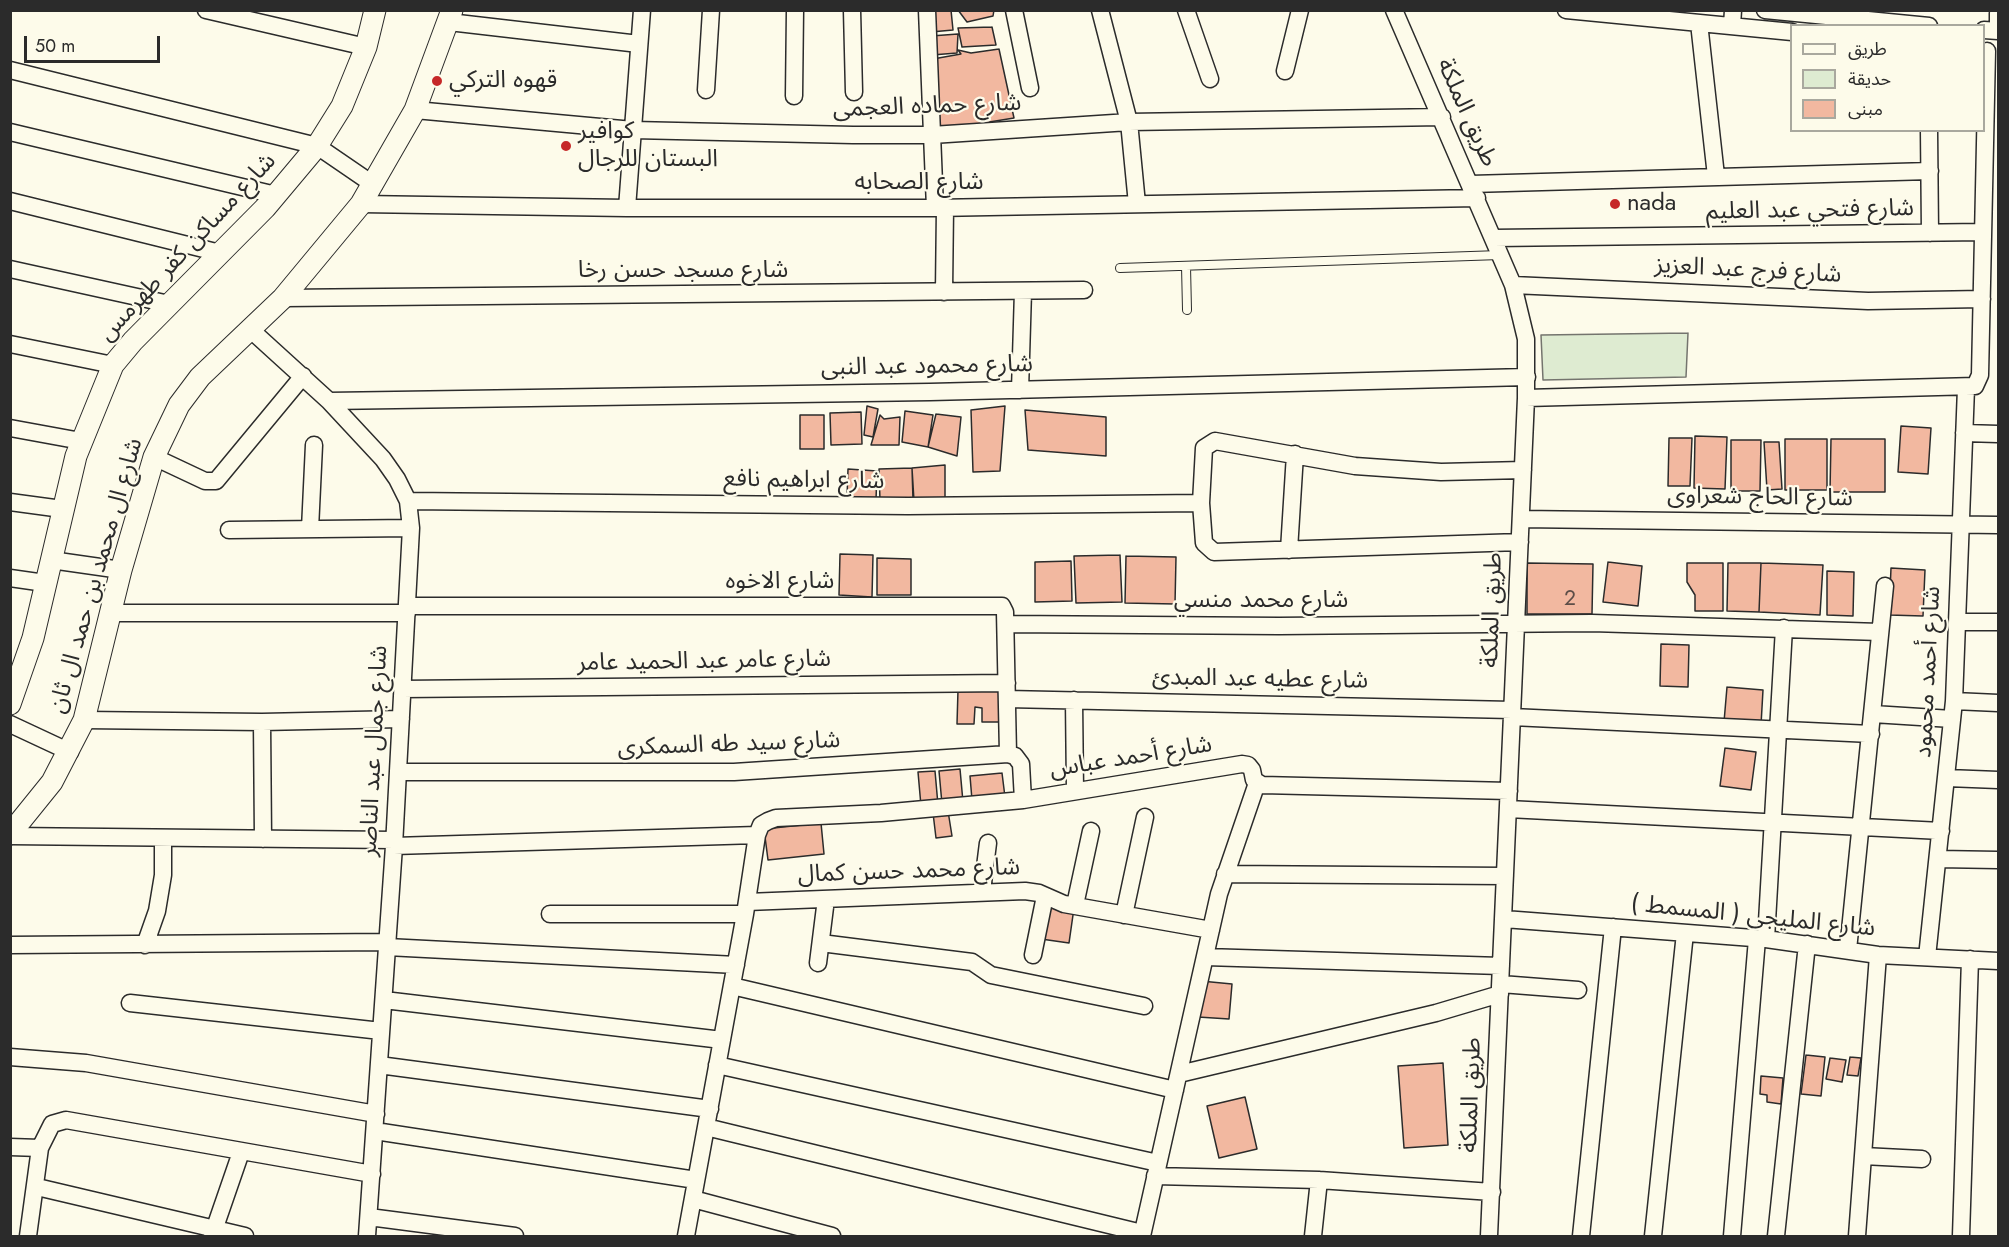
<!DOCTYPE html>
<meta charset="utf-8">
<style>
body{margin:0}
#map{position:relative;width:2009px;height:1247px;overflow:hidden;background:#fdfbea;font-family:Jost,"Noto Sans Arabic",sans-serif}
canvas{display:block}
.frame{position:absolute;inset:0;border:12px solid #2b2b2b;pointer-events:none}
.legend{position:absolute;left:1790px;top:24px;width:195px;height:108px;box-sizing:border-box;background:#fdfbea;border:2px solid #a9a89e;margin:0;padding:8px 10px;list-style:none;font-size:18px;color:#2b2b2b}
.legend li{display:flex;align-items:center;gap:12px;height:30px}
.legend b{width:30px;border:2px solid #a9a89e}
.scale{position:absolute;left:24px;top:36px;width:136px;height:27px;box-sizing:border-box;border:3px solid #2b2b2b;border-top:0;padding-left:8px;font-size:18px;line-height:21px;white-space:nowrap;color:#2b2b2b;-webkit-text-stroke:4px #fdfbea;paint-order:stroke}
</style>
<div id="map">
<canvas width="2009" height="1247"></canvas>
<div class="frame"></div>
<ul class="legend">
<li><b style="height:8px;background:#fdfbea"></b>طريق</li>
<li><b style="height:16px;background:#deebd1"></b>حديقة</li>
<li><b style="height:16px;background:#f2b8a0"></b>مبنى</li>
</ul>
<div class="scale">50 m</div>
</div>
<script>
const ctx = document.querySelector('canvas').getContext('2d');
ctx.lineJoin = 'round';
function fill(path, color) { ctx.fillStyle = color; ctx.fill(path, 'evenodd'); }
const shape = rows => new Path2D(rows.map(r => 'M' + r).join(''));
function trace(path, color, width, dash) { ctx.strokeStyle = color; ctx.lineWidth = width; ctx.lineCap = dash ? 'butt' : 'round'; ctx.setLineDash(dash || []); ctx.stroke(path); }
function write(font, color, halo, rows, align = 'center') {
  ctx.font = font + ' Jost,"Noto Sans Arabic",sans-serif'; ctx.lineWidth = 4.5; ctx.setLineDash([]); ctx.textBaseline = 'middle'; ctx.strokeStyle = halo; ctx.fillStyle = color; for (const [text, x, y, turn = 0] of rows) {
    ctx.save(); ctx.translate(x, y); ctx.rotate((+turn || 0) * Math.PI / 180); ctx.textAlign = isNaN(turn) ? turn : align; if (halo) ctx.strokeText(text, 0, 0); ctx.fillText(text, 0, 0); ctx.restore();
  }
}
const green = shape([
 [1688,333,1686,377,1543,380,1541,335,1688,333]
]);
fill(green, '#deebd1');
trace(green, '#74746e', 1.5);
const building = shape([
 [935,10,951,10,953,30,931,32,935,10],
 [994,10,993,16,967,22,958,10,994,10],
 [992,27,996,45,962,47,958,28,992,27],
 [958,34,957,53,932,55,931,36,958,34],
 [999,49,1014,118,940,130,933,59,961,54,958,50,971,53,999,49],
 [867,406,878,409,873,437,864,435,867,406],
 [1005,406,1000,471,973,472,971,410,1005,406],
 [1025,410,1106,417,1106,456,1028,450,1025,410],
 [905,411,933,415,928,447,902,442,905,411],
 [861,412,862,444,831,445,830,413,861,412],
 [936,414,961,417,957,456,928,447,936,414],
 [800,415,824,415,824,449,800,449,800,415],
 [880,415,884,419,900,417,899,445,871,445,880,415],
 [1901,426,1931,428,1928,474,1898,472,1901,426],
 [1695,436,1727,437,1725,489,1694,488,1695,436],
 [1669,438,1692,438,1690,486,1668,486,1669,438],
 [1785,439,1827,439,1827,490,1785,490,1785,439],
 [1831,439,1885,439,1885,492,1830,492,1831,439],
 [1731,440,1761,440,1760,491,1731,491,1731,440],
 [1764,442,1779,442,1782,489,1767,490,1764,442],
 [945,465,945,501,914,501,912,468,945,465],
 [912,468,913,500,880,501,879,469,912,468],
 [848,469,877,471,876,500,847,498,848,469],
 [840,554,873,555,872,597,839,595,840,554],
 [1120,555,1122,602,1076,603,1074,556,1120,555],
 [1126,556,1176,557,1175,604,1125,603,1126,556],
 [877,558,911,559,911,595,877,595,877,558],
 [1071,561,1072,601,1035,602,1035,562,1071,561],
 [1608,562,1642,566,1638,606,1603,602,1608,562],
 [1527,563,1593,564,1592,614,1527,614,1527,563],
 [1687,563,1723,563,1723,611,1695,611,1695,595,1687,582,1687,563],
 [1728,563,1761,563,1759,612,1727,611,1728,563],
 [1761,563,1823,565,1820,615,1759,612,1761,563],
 [1891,568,1925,570,1923,616,1889,615,1891,568],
 [1827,571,1854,572,1853,616,1827,615,1827,571],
 [1661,644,1689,645,1688,687,1660,686,1661,644],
 [1727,687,1763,690,1761,725,1724,722,1727,687],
 [958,690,999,691,999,722,982,722,982,708,975,707,974,724,957,724,958,690],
 [1725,748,1756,752,1751,790,1720,786,1725,748],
 [960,769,963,802,942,804,939,771,960,769],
 [935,771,938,805,921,806,918,772,935,771],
 [1002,773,1005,797,972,800,970,776,1002,773],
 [948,811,952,836,936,838,933,813,948,811],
 [821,823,824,854,768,860,764,829,821,823],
 [1045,905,1074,908,1069,943,1041,939,1045,905],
 [1201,981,1232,984,1229,1019,1198,1017,1201,981],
 [1806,1055,1825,1057,1821,1096,1801,1094,1806,1055],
 [1850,1057,1861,1058,1858,1076,1847,1075,1850,1057],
 [1830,1058,1846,1060,1842,1082,1826,1079,1830,1058],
 [1443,1063,1448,1145,1404,1148,1398,1066,1443,1063],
 [1761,1076,1783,1078,1781,1104,1767,1102,1767,1095,1760,1094,1761,1076],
 [1245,1097,1257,1149,1219,1158,1207,1106,1245,1097]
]);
fill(building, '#f2b8a0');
trace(building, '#2b2b2b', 1.5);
const service = shape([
 [1186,266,1187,310],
 [1120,268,1500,255]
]);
const minor = shape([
 [206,10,366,47],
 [852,10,854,92],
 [927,10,935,208],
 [1014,10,1030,88],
 [1100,10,1129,122,1137,204],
 [1186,10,1210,79],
 [1394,10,1513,285,1526,339,1526,398,1489,1236],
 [1566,10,1792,32],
 [1765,10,1929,26],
 [449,22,639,44],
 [1699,23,1716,176],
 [1732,26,1733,10],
 [1984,30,1998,31],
 [1998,31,1998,13],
 [10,70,317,146,374,185],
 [1285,71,1300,10],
 [706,90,711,10],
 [794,96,795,10],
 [415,110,633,130,853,135,932,135,1129,122,1442,117],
 [1929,130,1930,233],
 [10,132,276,195],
 [1471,184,1930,171],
 [10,201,220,253],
 [361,204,627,208,935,208,1477,198],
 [627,208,642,10],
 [1494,238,1983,232],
 [10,269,169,304],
 [1513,285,1868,301,1982,299],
 [944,292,945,207],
 [283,298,1084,290],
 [251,330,329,401,383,459,397,479,408,501,411,528,394,846,367,1236],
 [10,344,113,365],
 [1020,390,1023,291],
 [1526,398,1975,386,1980,375,1987,51],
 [329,401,930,392,1527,377],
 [10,428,81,441],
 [1964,433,1998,434],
 [154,457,205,481,216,481,303,376],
 [408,501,908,506,1201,503],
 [10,502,62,509],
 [1521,519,1998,525],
 [310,529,314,445],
 [229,530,411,528],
 [1520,542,1214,552,1204,543,1201,503,1204,448,1215,441,1355,466,1441,472,1523,470],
 [1289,550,1295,454],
 [51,560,121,570],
 [10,578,45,583],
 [407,606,1002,606,1005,612,1008,754],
 [110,613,407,613],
 [1957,622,1998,622],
 [1006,624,1279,626,1592,623,1880,632],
 [402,689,1007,683],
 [1007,699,1512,710],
 [1074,700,1075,791],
 [1954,701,1998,703],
 [1873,714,1952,719],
 [1512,717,1871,734],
 [84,720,262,722,401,719],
 [262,722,263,839],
 [10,724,70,752],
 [398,772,734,772,1008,754,1015,756,1021,764,1023,800],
 [1947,778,1998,780],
 [1508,809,1941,831],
 [10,836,394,840],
 [394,846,757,835],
 [1938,859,1998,860],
 [1225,874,1505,876],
 [982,891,988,843],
 [747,902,1025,891,1039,893,1064,904,1211,930],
 [1075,905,1091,831],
 [550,914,745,914],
 [1124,915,1145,817],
 [1504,919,1766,939,1878,955,1998,961],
 [1766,939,1784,628],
 [821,943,972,962,991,975,1144,1006],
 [10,945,387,942],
 [145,945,157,911,163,875,163,839],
 [387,947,736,965],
 [1848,950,1885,586],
 [1033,955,1045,896],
 [1205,957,1501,966],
 [1927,957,1954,701,1966,388],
 [818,963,826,899],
 [1501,984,1578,990],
 [732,986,1175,1090],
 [384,1000,722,1040],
 [130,1003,381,1031],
 [10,1057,86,1063,376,1114],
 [379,1065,710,1109],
 [717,1065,1158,1163],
 [1179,1074,1436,1013,1500,994],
 [706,1127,1142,1233],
 [375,1131,696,1180],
 [10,1147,40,1148],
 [1863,1156,1922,1159],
 [1155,1176,1319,1180,1492,1192],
 [37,1187,245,1236],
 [693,1199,832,1236],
 [369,1217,515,1236],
 [28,1236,40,1148,52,1124,66,1120,372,1174],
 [212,1236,241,1152],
 [686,1236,745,914,757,835,761,825,768,821,776,818,881,813,1023,800,1242,764,1248,765,1252,770,1254,780,1262,785,1509,791],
 [1142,1236,1219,894,1257,783],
 [1313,1236,1319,1180],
 [1581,1236,1613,927],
 [1653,1236,1685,933],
 [1732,1236,1757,939],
 [1776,1236,1807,944],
 [1857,1236,1878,955],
 [1961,1236,1970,959]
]);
const tertiary = shape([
 [10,704,33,638,76,456,113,365,133,341,265,208,317,146,342,106,366,47,375,10],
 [10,834,52,782,84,720,121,570,154,457,179,405,200,377,283,298,361,204,415,110,452,10]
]);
trace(service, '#2b2b2b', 10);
trace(minor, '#2b2b2b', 19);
trace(tertiary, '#2b2b2b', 23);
trace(service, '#fdfbea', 8);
trace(minor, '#fdfbea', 16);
trace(tertiary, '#fdfbea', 21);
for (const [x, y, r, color] of [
 [437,81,6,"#c62828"],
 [566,146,6,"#c62828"],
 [1615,204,6,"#c62828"]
]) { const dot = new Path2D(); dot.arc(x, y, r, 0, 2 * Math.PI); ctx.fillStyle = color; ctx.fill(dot); trace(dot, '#fdfbea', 2); }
write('21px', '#5d4e48', null, [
 ["2",1570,600]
]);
write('24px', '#2b2b2b', '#fdfbea', [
 ["قهوه التركي",449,81],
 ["كوافير",578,132],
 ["البستان للرجال",578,160],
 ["nada",1627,204]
], 'left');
write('24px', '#2b2b2b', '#fdfbea', [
 ["شارع حماده العجمى",927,107,-2],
 ["طريق الملكة",1466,113,66],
 ["شارع الصحابه",919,183],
 ["شارع فتحي عبد العليم",1810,211,-1],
 ["شارع مساكن كفر طهرمس",188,248,-47],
 ["شارع مسجد حسن رخا",683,271],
 ["شارع فرج عبد العزيز",1748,271,3],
 ["شارع محمود عبد النبى",927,367,-1],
 ["شارع ابراهيم نافع",804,481,1],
 ["شارع الحاج شعراوى",1760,498,1],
 ["شارع ال محمد بن حمد ال ثان",97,576,-74],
 ["شارع الاخوه",780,582],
 ["شارع محمد منسي",1261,601],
 ["طريق الملكة",1493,610,-88],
 ["شارع عامر عبد الحميد عامر",704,662,-1],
 ["شارع أحمد محمود",1929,672,-87],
 ["شارع عطيه عبد المبدئ",1260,680,1],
 ["شارع سيد طه السمكرى",729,745,-2],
 ["شارع جمال عبد الناصر",375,751,-87],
 ["شارع أحمد عباس",1131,758,-9],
 ["شارع محمد حسن كمال",909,872,-2],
 ["شارع المليجى ( المسمط )",1753,917,6],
 ["طريق الملكة",1472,1095,-88]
]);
</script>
